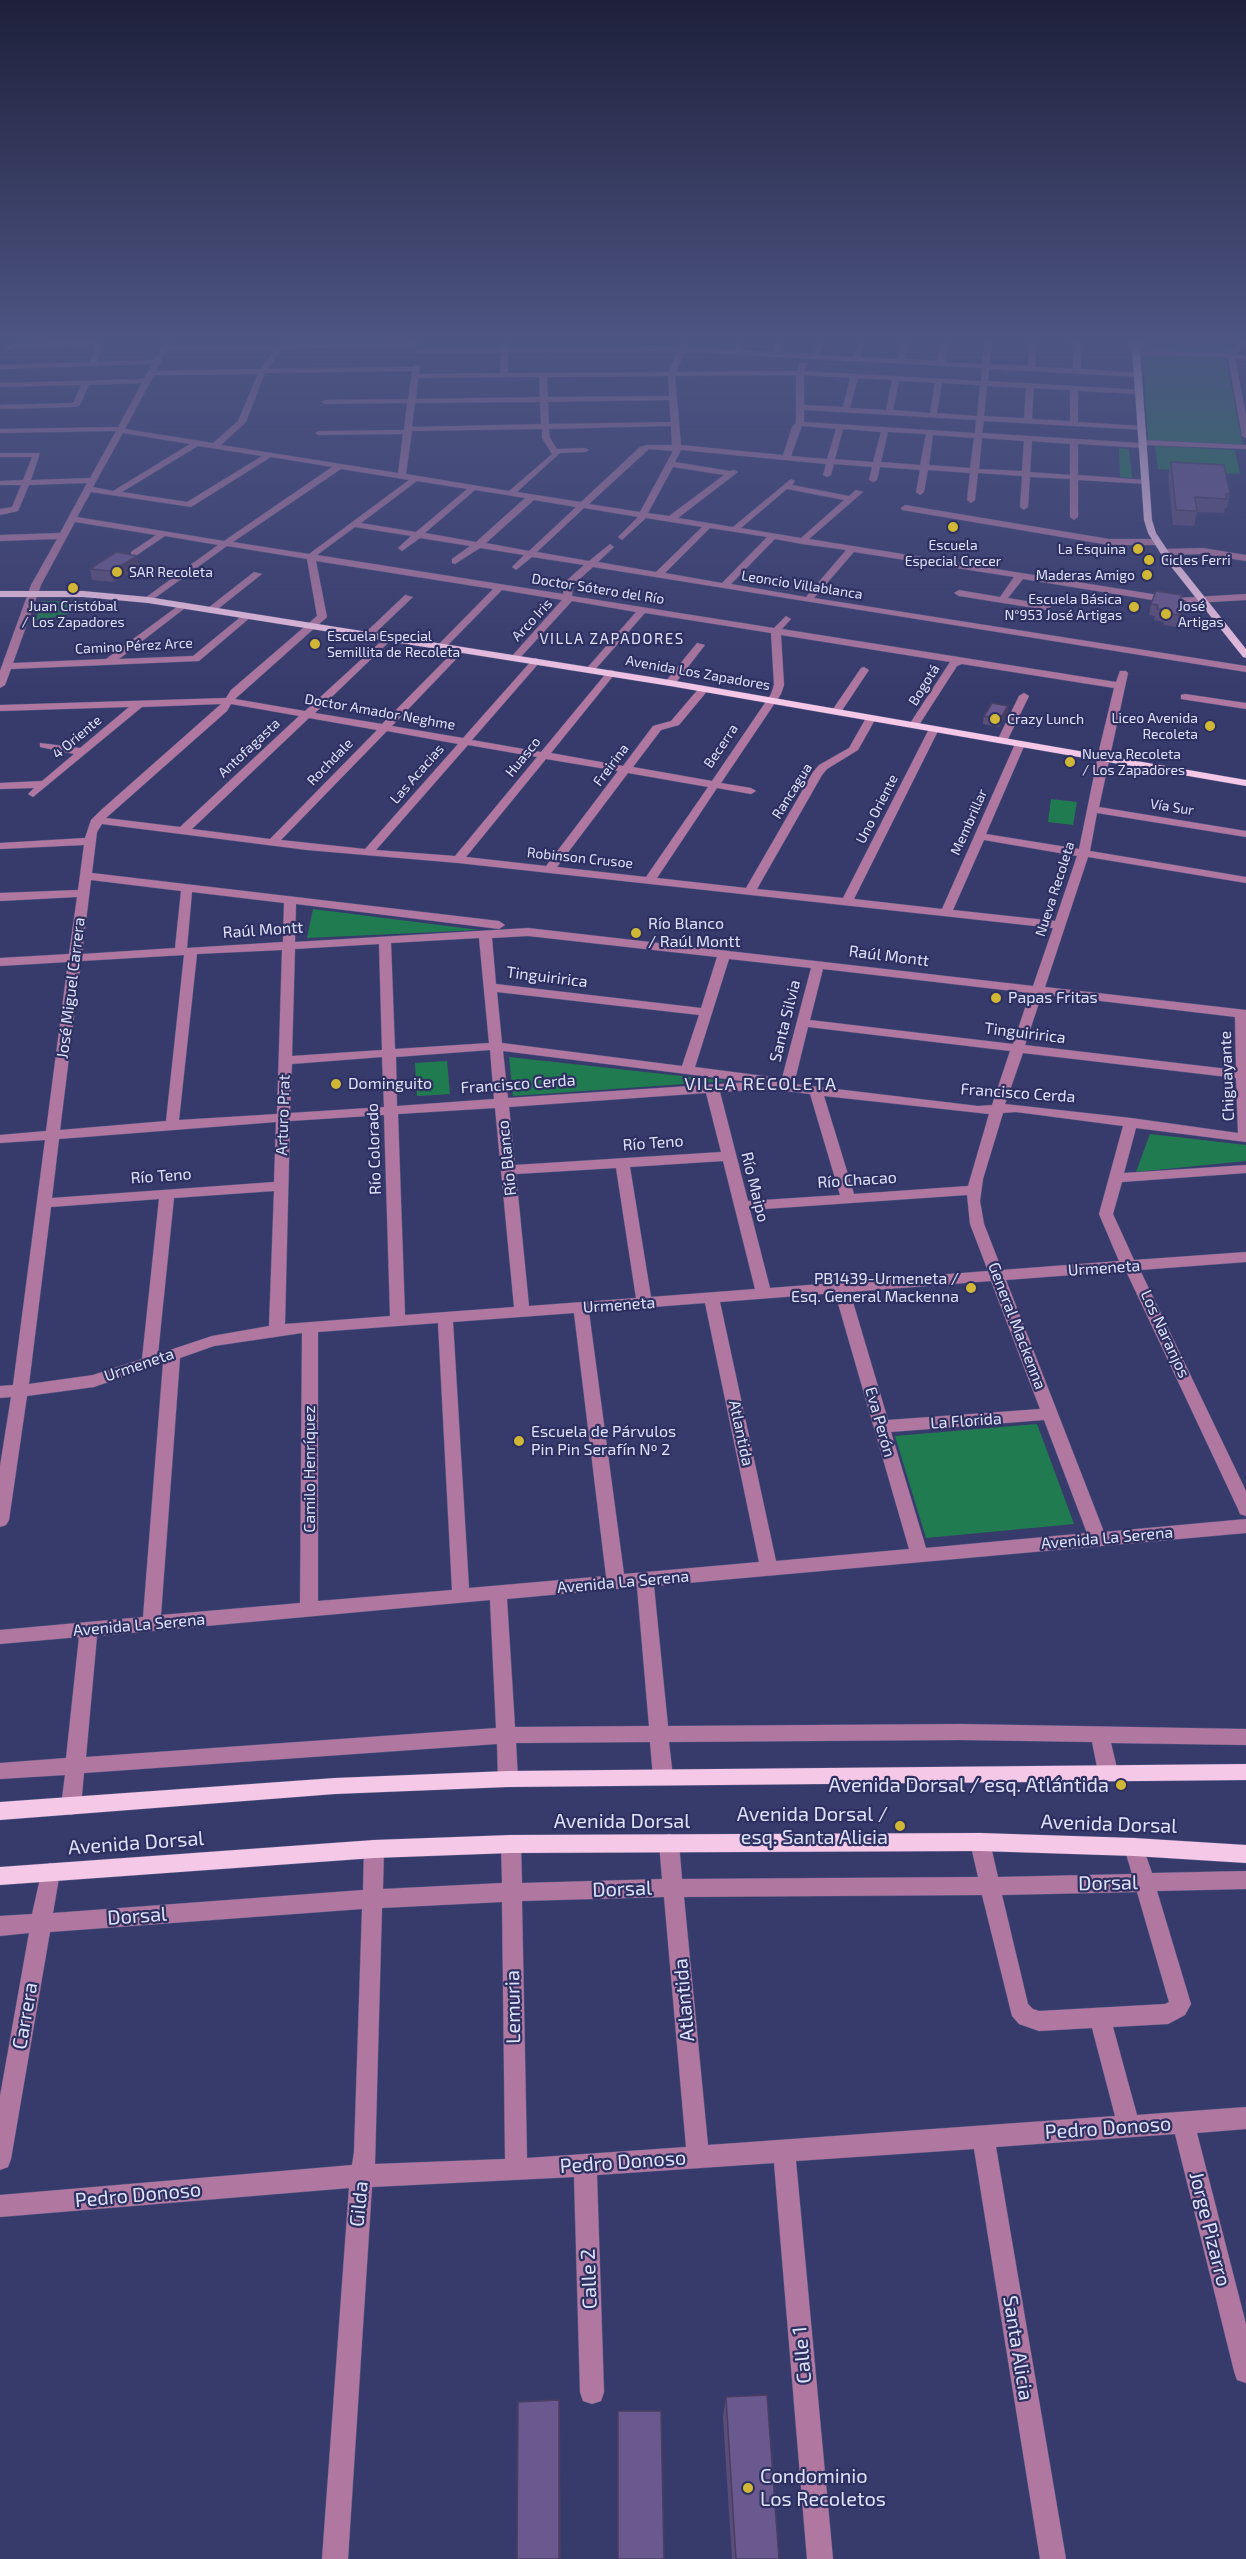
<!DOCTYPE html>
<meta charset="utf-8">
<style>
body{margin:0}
canvas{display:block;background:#373b6c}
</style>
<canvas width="1246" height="2559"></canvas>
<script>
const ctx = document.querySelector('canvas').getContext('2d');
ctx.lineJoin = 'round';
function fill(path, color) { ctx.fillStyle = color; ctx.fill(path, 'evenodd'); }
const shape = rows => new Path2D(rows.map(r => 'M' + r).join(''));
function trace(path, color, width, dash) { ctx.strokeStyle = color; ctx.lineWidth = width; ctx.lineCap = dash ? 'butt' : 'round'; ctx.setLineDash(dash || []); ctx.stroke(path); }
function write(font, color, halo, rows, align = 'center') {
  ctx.font = font + ' "Exo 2",sans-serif'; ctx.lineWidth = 4.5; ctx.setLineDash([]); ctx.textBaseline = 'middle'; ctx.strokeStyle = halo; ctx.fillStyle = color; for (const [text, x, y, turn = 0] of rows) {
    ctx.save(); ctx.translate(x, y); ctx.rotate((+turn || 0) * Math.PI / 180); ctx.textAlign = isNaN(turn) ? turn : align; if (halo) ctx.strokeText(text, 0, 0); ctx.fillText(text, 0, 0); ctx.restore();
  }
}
fill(shape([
 [1158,338,1233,338,1241,339,1228,352,1143,352],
 [1143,355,1225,357,1243,445,1148,440],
 [1155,446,1235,450,1240,474,1158,469],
 [1119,448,1129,449,1132,478,1120,477],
 [42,601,88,602,63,616,36,620],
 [1051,799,1077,802,1073,825,1048,822],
 [313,909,479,930,307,938],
 [509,1057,727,1081,513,1096],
 [447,1061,450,1094,417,1096,415,1063],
 [1150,1134,1246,1145,1246,1161,1136,1172],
 [1037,1424,1074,1524,926,1538,895,1436]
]), '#207b50');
const minor = shape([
 [167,338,174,338,169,347,277,345,284,338,288,340,285,344,419,342,422,346,282,349,268,369,412,367,416,364,420,366,419,374,500,373,501,353,418,353,414,351,418,349,501,348,502,338,509,338,508,348,679,347,680,338,686,338,687,347,734,350,739,338,745,338,741,350,773,352,779,338,785,338,781,352,813,354,820,338,826,338,820,355,853,357,860,338,866,338,860,357,898,359,902,338,909,338,905,359,938,361,942,338,949,338,945,362,982,364,985,338,992,338,990,364,1028,366,1029,340,1022,338,1081,338,1081,369,1139,373,1143,375,1139,377,989,369,988,381,1142,390,1142,394,1139,394,1078,391,1078,422,1142,426,1146,428,1145,430,984,421,982,433,1140,443,1143,440,1246,445,1246,449,1146,445,1146,448,1143,448,1078,444,1078,475,1146,480,1150,482,1146,484,1078,480,1078,517,1074,520,1070,517,1070,479,1030,477,1028,507,1024,510,1020,507,1022,476,978,473,975,500,971,503,967,500,970,473,928,470,924,492,920,495,916,492,920,470,880,467,877,480,873,482,869,480,872,467,834,464,831,475,827,477,823,475,826,464,681,450,675,462,730,471,734,470,738,472,678,518,733,527,791,479,795,481,792,485,849,496,856,490,863,492,809,539,1177,598,1246,594,1246,600,1177,604,1023,579,1008,598,1050,605,1050,609,1047,610,959,596,954,593,959,590,1000,597,1014,577,854,552,814,598,1246,666,1246,672,593,567,573,585,572,596,774,628,786,616,791,619,782,629,1116,682,1120,671,1126,671,1128,673,1099,807,1246,831,1246,837,1097,813,1090,851,1246,877,1246,883,1088,857,1045,987,1246,1010,1246,1142,1136,1128,1124,1173,1246,1165,1246,1173,1122,1182,1113,1214,1134,1260,1246,1252,1246,1262,1140,1270,1246,1491,1246,1516,1240,1514,1238,1509,1126,1271,1006,1280,1104,1532,1246,1519,1246,1533,654,1586,668,1726,961,1724,1246,1729,1246,1745,1111,1743,1118,1772,1115,1778,1108,1780,1101,1778,1098,1772,1092,1742,961,1740,669,1742,673,1777,670,1783,663,1785,656,1783,653,1777,650,1742,516,1743,518,1779,515,1785,508,1787,501,1785,498,1779,497,1744,84,1773,81,1806,78,1812,71,1815,64,1812,61,1806,65,1775,0,1779,0,1763,66,1758,79,1637,0,1644,0,1630,143,1617,163,1363,94,1387,27,1396,9,1520,6,1525,0,1527,0,1466,11,1397,0,1398,0,1386,13,1385,45,1140,0,1143,0,1135,46,1131,68,962,0,966,0,958,69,954,77,897,0,901,0,893,78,890,84,845,0,849,0,843,85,838,91,820,100,811,221,704,142,707,33,797,28,794,34,788,0,789,0,783,42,781,74,754,40,747,40,743,80,748,129,707,0,711,0,705,226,698,231,690,317,616,307,559,227,546,148,603,143,600,145,598,218,545,165,536,134,557,131,556,131,552,156,535,75,522,41,585,13,663,106,659,182,603,187,606,185,608,119,659,193,656,244,614,252,616,199,661,11,669,5,685,0,688,0,671,31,585,57,539,0,541,0,535,60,533,87,483,29,485,18,511,0,515,0,509,12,507,21,485,0,485,0,481,23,480,32,457,0,457,0,453,40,453,31,480,90,478,116,431,0,433,0,429,118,427,142,383,89,385,80,405,76,407,0,409,0,405,73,403,81,385,0,387,0,383,144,379,152,364,0,369,0,365,90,362,96,345,16,347,8,351,4,349,14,343,98,341,104,345,97,362,154,360,167,338],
 [1036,341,1074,343,1073,369,1035,367,1036,341],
 [274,349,261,369,156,371,166,351,274,349],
 [678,351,668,372,508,373,508,352,678,351],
 [685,351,776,357,982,368,981,381,804,371,807,364,803,362,799,364,797,371,676,372,685,351],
 [412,371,408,399,325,400,321,402,325,404,407,403,404,430,319,431,315,433,319,435,403,434,398,473,221,445,246,422,265,373,412,371],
 [258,374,238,421,213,443,125,429,154,375,258,374],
 [796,375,796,423,792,427,783,455,681,445,675,376,796,375],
 [804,375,850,378,843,407,804,405,804,375],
 [668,376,669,396,548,397,547,377,668,376],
 [539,377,540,397,416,399,418,378,539,377],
 [858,378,892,380,886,410,850,408,858,378],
 [899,381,935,383,930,413,893,410,899,381],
 [942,383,980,385,977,416,937,413,942,383],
 [987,386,1026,388,1024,418,984,416,987,386],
 [1034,388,1070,390,1070,421,1032,419,1034,388],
 [669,400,671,422,549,424,548,402,669,400],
 [540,402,541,424,412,427,415,403,540,402],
 [804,410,976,420,975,433,804,422,804,410],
 [671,426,672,445,648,445,640,447,581,502,517,492,560,453,585,452,589,450,585,448,557,449,550,438,549,429,671,426],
 [802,426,836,429,827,459,791,456,802,426],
 [542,429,542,438,552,454,509,491,406,474,412,431,542,429],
 [843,429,881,432,873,462,835,459,843,429],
 [888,432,926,434,920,465,881,462,888,432],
 [123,433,129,434,190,444,113,491,93,487,123,433],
 [933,435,974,438,970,468,929,465,933,435],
 [982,438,1024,441,1022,471,979,469,982,438],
 [1032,441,1070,444,1070,475,1030,472,1032,441],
 [198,446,262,456,187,502,122,492,198,446],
 [649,449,673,451,640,512,589,504,649,449],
 [271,457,332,467,224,541,77,517,91,492,191,507,271,457],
 [673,467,724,475,669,516,648,513,673,467],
 [341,469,409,480,309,554,233,542,341,469],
 [417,481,467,489,416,532,361,523,417,481],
 [787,489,844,500,801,538,741,528,787,489],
 [475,490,525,498,476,542,425,533,475,490],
 [534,500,576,507,529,551,486,543,534,500],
 [584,508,638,517,618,537,622,540,646,518,702,527,656,572,598,562,614,547,610,544,589,561,537,552,584,508],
 [355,527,411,536,398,548,402,551,420,538,470,546,452,559,452,563,455,564,480,548,524,555,512,567,516,570,532,557,584,565,565,582,563,594,317,555,355,527],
 [710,528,767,537,722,583,665,573,710,528],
 [775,539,802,544,846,550,806,597,731,584,775,539],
 [316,561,493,589,438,645,438,649,444,649,502,590,562,600,512,656,512,660,518,660,572,601,636,612,587,668,587,672,593,672,645,613,771,633,774,685,771,694,712,781,633,767,661,730,679,725,709,689,704,686,700,687,671,721,653,726,623,766,551,753,614,675,614,671,611,670,608,671,541,752,472,740,539,663,541,661,536,658,533,659,463,738,392,726,463,652,463,648,460,647,457,648,382,724,315,713,391,640,391,636,388,635,305,711,235,699,327,617,316,561],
 [781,635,950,662,909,725,914,728,919,725,957,666,962,664,1114,688,1100,746,1079,849,986,834,1025,744,1020,741,1015,744,942,909,854,899,939,729,934,726,929,729,843,898,757,889,822,775,827,769,858,750,876,718,871,715,866,718,849,748,819,765,813,772,746,888,657,878,717,788,751,794,756,791,751,788,721,783,781,694,784,685,781,635],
 [231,704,299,716,180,827,106,818,227,711,231,704],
 [309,718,377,730,270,839,192,829,309,718],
 [387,731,458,744,365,849,281,840,387,731],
 [468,745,537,757,455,856,376,850,468,745],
 [546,759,618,771,546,866,466,857,546,759],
 [628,773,708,787,646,877,557,867,628,773],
 [102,824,307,850,458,863,1053,928,1033,986,528,928,295,942,296,904,499,929,505,925,499,921,92,873,97,832,102,824],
 [984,840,1077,856,1055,921,953,910,984,840],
 [91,880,181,891,175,948,82,954,91,880],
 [192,892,284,903,283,942,187,948,192,892],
 [528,936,717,957,701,1008,496,984,492,938,528,936],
 [479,938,489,1043,395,1049,391,943,479,938],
 [379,944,382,1050,292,1056,295,949,379,944],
 [282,950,277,1114,179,1120,197,954,282,950],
 [184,955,166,1121,60,1130,81,961,184,955],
 [729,959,811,968,781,1082,770,1081,769,1077,764,1076,695,1067,729,959],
 [823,969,1030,993,1013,1044,810,1020,823,969],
 [497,992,699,1015,682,1066,502,1043,497,992],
 [1042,994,1235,1017,1236,1070,1025,1045,1042,994],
 [808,1027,1010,1051,992,1105,978,1106,794,1084,808,1027],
 [490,1050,494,1099,397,1106,396,1057,490,1050],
 [503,1051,750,1082,508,1098,503,1051],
 [1023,1053,1236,1078,1238,1133,1131,1118,1005,1104,1023,1053],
 [382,1057,384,1107,290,1113,292,1064,382,1057],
 [770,1089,810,1094,840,1195,748,1201,720,1092,770,1089],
 [706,1093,721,1152,515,1165,509,1107,706,1093],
 [824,1096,989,1114,968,1186,854,1194,824,1096],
 [495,1108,514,1307,405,1315,398,1114,495,1108],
 [1016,1112,1123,1126,1099,1214,1119,1261,1002,1270,984,1224,980,1201,983,1179,1003,1113,1016,1112],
 [384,1115,390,1316,285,1324,290,1121,384,1115],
 [276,1122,274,1182,52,1198,59,1139,276,1122],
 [723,1161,755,1289,651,1297,630,1167,723,1161],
 [616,1168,636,1298,529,1306,516,1174,616,1168],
 [274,1191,269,1326,212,1336,158,1354,174,1198,274,1191],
 [967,1195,970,1224,988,1271,770,1288,750,1210,967,1195],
 [159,1199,142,1359,93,1375,29,1384,51,1207,159,1199],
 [991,1281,1040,1409,888,1420,850,1292,991,1281],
 [835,1293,909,1549,776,1561,720,1302,835,1293],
 [705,1303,759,1562,624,1574,589,1312,705,1303],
 [574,1313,606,1576,469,1588,453,1322,574,1313],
 [438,1323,452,1590,318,1601,318,1332,438,1323],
 [302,1333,300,1603,161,1615,180,1358,214,1346,302,1333],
 [1044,1420,1087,1533,926,1548,891,1432,1044,1420],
 [637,1587,649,1726,515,1727,507,1599,637,1587],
 [490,1600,496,1728,86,1757,97,1636,490,1600],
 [1243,338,1246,338,1246,343,1236,354,1246,356,1246,360,1235,358,1246,415,1246,438,1242,436,1228,357,1137,355,1133,353,1137,351,1229,353,1243,338],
 [905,505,1109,539,1156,539,1160,542,1156,545,1109,545,902,510,901,508,905,505],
 [1203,548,1246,555,1246,561,1203,554,1164,555,1160,552,1164,549,1203,548],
 [254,572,262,574,214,612,208,612,208,608,254,572],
 [405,595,413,597,371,637,365,637,365,633,405,595],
 [697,643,705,645,674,685,666,685,666,681,697,643],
 [864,667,869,670,841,712,832,714,831,712,861,668,864,667],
 [1024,693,1029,696,1007,741,998,743,997,741,1019,696,1024,693],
 [1185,694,1246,703,1246,709,1181,699,1181,695,1185,694],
 [980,1833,987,1836,990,1842,998,1877,1132,1874,1124,1847,1127,1841,1134,1838,1141,1841,1152,1873,1246,1871,1246,1889,1157,1891,1191,2004,1185,2015,1168,2024,1113,2027,1137,2115,1246,2107,1246,2129,1197,2133,1246,2324,1246,2383,1237,2380,1234,2371,1175,2134,996,2147,1066,2559,1040,2559,974,2149,796,2161,833,2559,807,2559,774,2163,597,2175,604,2392,601,2401,592,2404,583,2401,580,2392,574,2177,372,2187,348,2559,322,2559,349,2188,0,2217,0,2195,352,2165,354,2152,362,1909,50,1932,11,2159,8,2167,0,2170,0,2096,29,1933,0,1936,0,1916,32,1914,43,1866,50,1863,57,1866,60,1872,53,1913,363,1890,364,1849,367,1843,374,1840,381,1843,384,1849,383,1889,502,1883,501,1844,504,1838,511,1835,518,1838,521,1844,522,1883,662,1879,659,1843,662,1837,669,1834,676,1837,679,1843,682,1879,978,1877,970,1842,973,1836,980,1833],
 [1137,1892,1169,2002,1165,2004,1039,2011,1033,2009,1028,2004,1002,1895,1137,1892],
 [982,1895,1012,2016,1019,2024,1039,2031,1092,2028,1115,2116,708,2145,684,1897,982,1895],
 [664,1897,686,2147,527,2158,522,1901,664,1897],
 [502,1902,505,2159,375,2164,382,1908,502,1902]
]);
const major = shape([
 [1126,338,1133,338,1137,344,1145,338,1153,338,1140,350,1152,520,1156,533,1168,551,1246,649,1246,658,1243,657,1161,554,1148,533,1144,520,1132,349,1126,338],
 [0,591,83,591,148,597,670,680,1246,780,1246,786,670,686,148,603,83,597,0,597,0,591],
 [1246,1764,1246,1780,508,1787,335,1794,0,1820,0,1802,335,1778,508,1771,1246,1764],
 [980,1833,1134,1838,1246,1845,1246,1863,1134,1856,980,1851,511,1853,374,1858,0,1885,0,1867,374,1840,511,1835,980,1833]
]);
trace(minor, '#525683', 1);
trace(major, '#525683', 1);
fill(minor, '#b078a0');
fill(major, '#f6c8e8');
fill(shape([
 [1171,462,1230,494,1227,508,1225,508,1224,513,1197,512,1194,526,1173,525,1168,476],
 [137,556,139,567,114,582,92,580,90,569],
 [1181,600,1185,601,1183,612,1177,627,1163,625,1164,622,1154,620,1155,616,1149,615,1151,604],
 [1008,706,1007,714,999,727,983,724,984,716],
 [726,2397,779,2559,732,2559,723,2417]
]), '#5b4d7a');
fill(shape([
 [137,556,139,567,114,582,112,571],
 [1185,601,1183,612,1177,627,1179,615],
 [1008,706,1007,714,999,727,1000,719],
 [559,2400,560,2420,561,2559,559,2559]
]), '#4a3e63');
const building = shape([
 [1171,462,1224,465,1230,494,1226,494,1227,499,1195,497,1197,511,1176,510,1171,462],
 [116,552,137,556,112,571,90,569,116,552],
 [1156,591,1182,595,1180,600,1185,601,1179,615,1165,613,1167,610,1157,609,1158,605,1151,604,1156,591],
 [992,703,1008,706,1000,719,984,716,992,703],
 [767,2395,779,2559,736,2559,726,2397,767,2395],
 [559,2400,559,2559,517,2559,518,2402,559,2400],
 [618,2411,661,2411,664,2559,618,2559,618,2411]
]);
fill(building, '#6a598e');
trace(building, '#4a3e63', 1.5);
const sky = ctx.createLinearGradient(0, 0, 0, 696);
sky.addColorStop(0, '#1e203b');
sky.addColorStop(0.49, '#4d5583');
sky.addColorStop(1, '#4d558300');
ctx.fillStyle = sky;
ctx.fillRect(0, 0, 1246, 696);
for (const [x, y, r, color] of [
 [953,527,6,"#d0b736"],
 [1138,549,6,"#d0b736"],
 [1149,560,6,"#d0b736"],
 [117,572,6,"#d0b736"],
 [1147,575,6,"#d0b736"],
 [73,588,6,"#d0b736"],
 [1134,607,6,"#d0b736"],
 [1166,614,6,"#d0b736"],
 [315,644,6,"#d0b736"],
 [995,719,6,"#d0b736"],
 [1210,726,6,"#d0b736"],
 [1070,762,6,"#d0b736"],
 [636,933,6,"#d0b736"],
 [996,998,6,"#d0b736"],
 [336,1084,6,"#d0b736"],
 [971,1288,6,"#d0b736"],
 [519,1441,6,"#d0b736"],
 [1121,1785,6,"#d0b736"],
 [900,1826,6,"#d0b736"],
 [748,2488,6,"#d0b736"]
]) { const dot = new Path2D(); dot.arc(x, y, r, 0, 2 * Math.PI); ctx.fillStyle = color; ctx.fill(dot); trace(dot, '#2d3060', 2); }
write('14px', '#dee2fb', '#2d3060', [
 ["Escuela",953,545,"center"],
 ["Especial Crecer",953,561,"center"],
 ["La Esquina",1126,549,"right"],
 ["Cicles Ferri",1161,560],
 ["SAR Recoleta",129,572],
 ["Maderas Amigo",1135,575,"right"],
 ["Escuela Básica",1122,599,"right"],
 ["N°953 José Artigas",1122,615,"right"],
 ["Juan Cristóbal",73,606,"center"],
 ["/ Los Zapadores",73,622,"center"],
 ["José",1178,606],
 ["Artigas",1178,622],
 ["Escuela Especial",327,636],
 ["Semillita de Recoleta",327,652],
 ["Liceo Avenida",1198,718,"right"],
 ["Recoleta",1198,734,"right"],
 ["Crazy Lunch",1007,719],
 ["Nueva Recoleta",1082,754],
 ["/ Los Zapadores",1082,770]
], 'left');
write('14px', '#dee2fb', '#2d3060', [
 ["Leoncio Villablanca",802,585,9],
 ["Doctor Sótero del Río",598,589,9],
 ["Arco Iris",532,620,-47],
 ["Camino Pérez Arce",134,646,-3],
 ["Avenida Los Zapadores",698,673,10],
 ["Bogotá",924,685,-58],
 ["Doctor Amador Neghme",380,712,10],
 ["4 Oriente",77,737,-40],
 ["Becerra",721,746,-56],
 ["Antofagasta",249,748,-43],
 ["Huasco",523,757,-51],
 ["Rochdale",330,762,-46],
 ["Freirina",611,765,-53],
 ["Las Acacias",417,774,-49],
 ["Rancagua",792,791,-58],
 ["Vía Sur",1172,807,9],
 ["Uno Oriente",877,809,-63],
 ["Membrillar",969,822,-66],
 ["Robinson Crusoe",580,858,6],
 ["Nueva Recoleta",1055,889,-72]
]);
ctx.letterSpacing = '1.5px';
write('15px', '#dee2fb', '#2d3060', [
 ["VILLA ZAPADORES",612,639]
]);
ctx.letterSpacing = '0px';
write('16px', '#dee2fb', '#2d3060', [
 ["Río Blanco",648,924],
 ["/ Raúl Montt",648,942],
 ["Papas Fritas",1008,998],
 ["Dominguito",348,1084],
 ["PB1439-Urmeneta /",959,1279,"right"],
 ["Esq. General Mackenna",959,1297,"right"],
 ["Escuela de Párvulos",531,1432],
 ["Pin Pin Serafín Nº 2",531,1450]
], 'left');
write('16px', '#dee2fb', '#2d3060', [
 ["Raúl Montt",263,930,-4],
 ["Raúl Montt",889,956,7],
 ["Tinguiririca",547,977,7],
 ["José Miguel Carrera",71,988,-83],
 ["Santa Silvia",785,1021,-76],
 ["Tinguiririca",1025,1033,7],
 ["Chiguayante",1227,1076,-92],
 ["Francisco Cerda",518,1084,-4],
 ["Francisco Cerda",1018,1093,4],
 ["Arturo Prat",283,1115,-88],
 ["Río Teno",653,1143,-4],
 ["Río Colorado",374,1149,-92],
 ["Río Blanco",507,1158,-96],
 ["Río Teno",161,1176,-4],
 ["Río Chacao",857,1180,-4],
 ["Río Maipo",755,1187,76],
 ["Urmeneta",1104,1268,-4],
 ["Urmeneta",619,1305,-4],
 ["General Mackenna",1017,1326,69],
 ["Los Naranjos",1165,1334,65],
 ["Urmeneta",139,1365,-19],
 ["La Florida",966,1421,-4],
 ["Eva Perón",880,1422,74],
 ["Atlantida",741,1433,78],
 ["Camilo Henríquez",310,1469,-90],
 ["Avenida La Serena",1107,1538,-5],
 ["Avenida La Serena",623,1582,-5],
 ["Avenida La Serena",139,1625,-5]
]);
ctx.letterSpacing = '1.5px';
write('18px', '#dee2fb', '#2d3060', [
 ["VILLA RECOLETA",761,1084]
]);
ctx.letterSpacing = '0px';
write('20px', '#dee2fb', '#2d3060', [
 ["Avenida Dorsal / esq. Atlántida",1109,1785],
 ["Avenida Dorsal /",888,1814],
 ["esq. Santa Alicia",888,1837],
 ["Condominio",760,2476,"left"],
 ["Los Recoletos",760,2499,"left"]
], 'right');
write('20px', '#dee2fb', '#2d3060', [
 ["Avenida Dorsal",622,1821],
 ["Avenida Dorsal",1109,1824,2],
 ["Avenida Dorsal",136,1843,-4],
 ["Dorsal",1108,1883,-1],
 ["Dorsal",622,1889,-2],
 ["Dorsal",137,1916,-4],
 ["Atlantida",684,2000,-95],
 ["Lemuria",513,2007,-91],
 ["Carrera",25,2016,-80],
 ["Pedro Donoso",1108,2128,-4],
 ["Pedro Donoso",623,2162,-4],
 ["Pedro Donoso",138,2195,-5],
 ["Gilda",359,2204,-84],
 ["Jorge Pizarro",1210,2229,76],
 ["Calle 2",589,2279,-92],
 ["Santa Alicia",1018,2348,81],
 ["Calle 1",802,2355,-95]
]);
</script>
